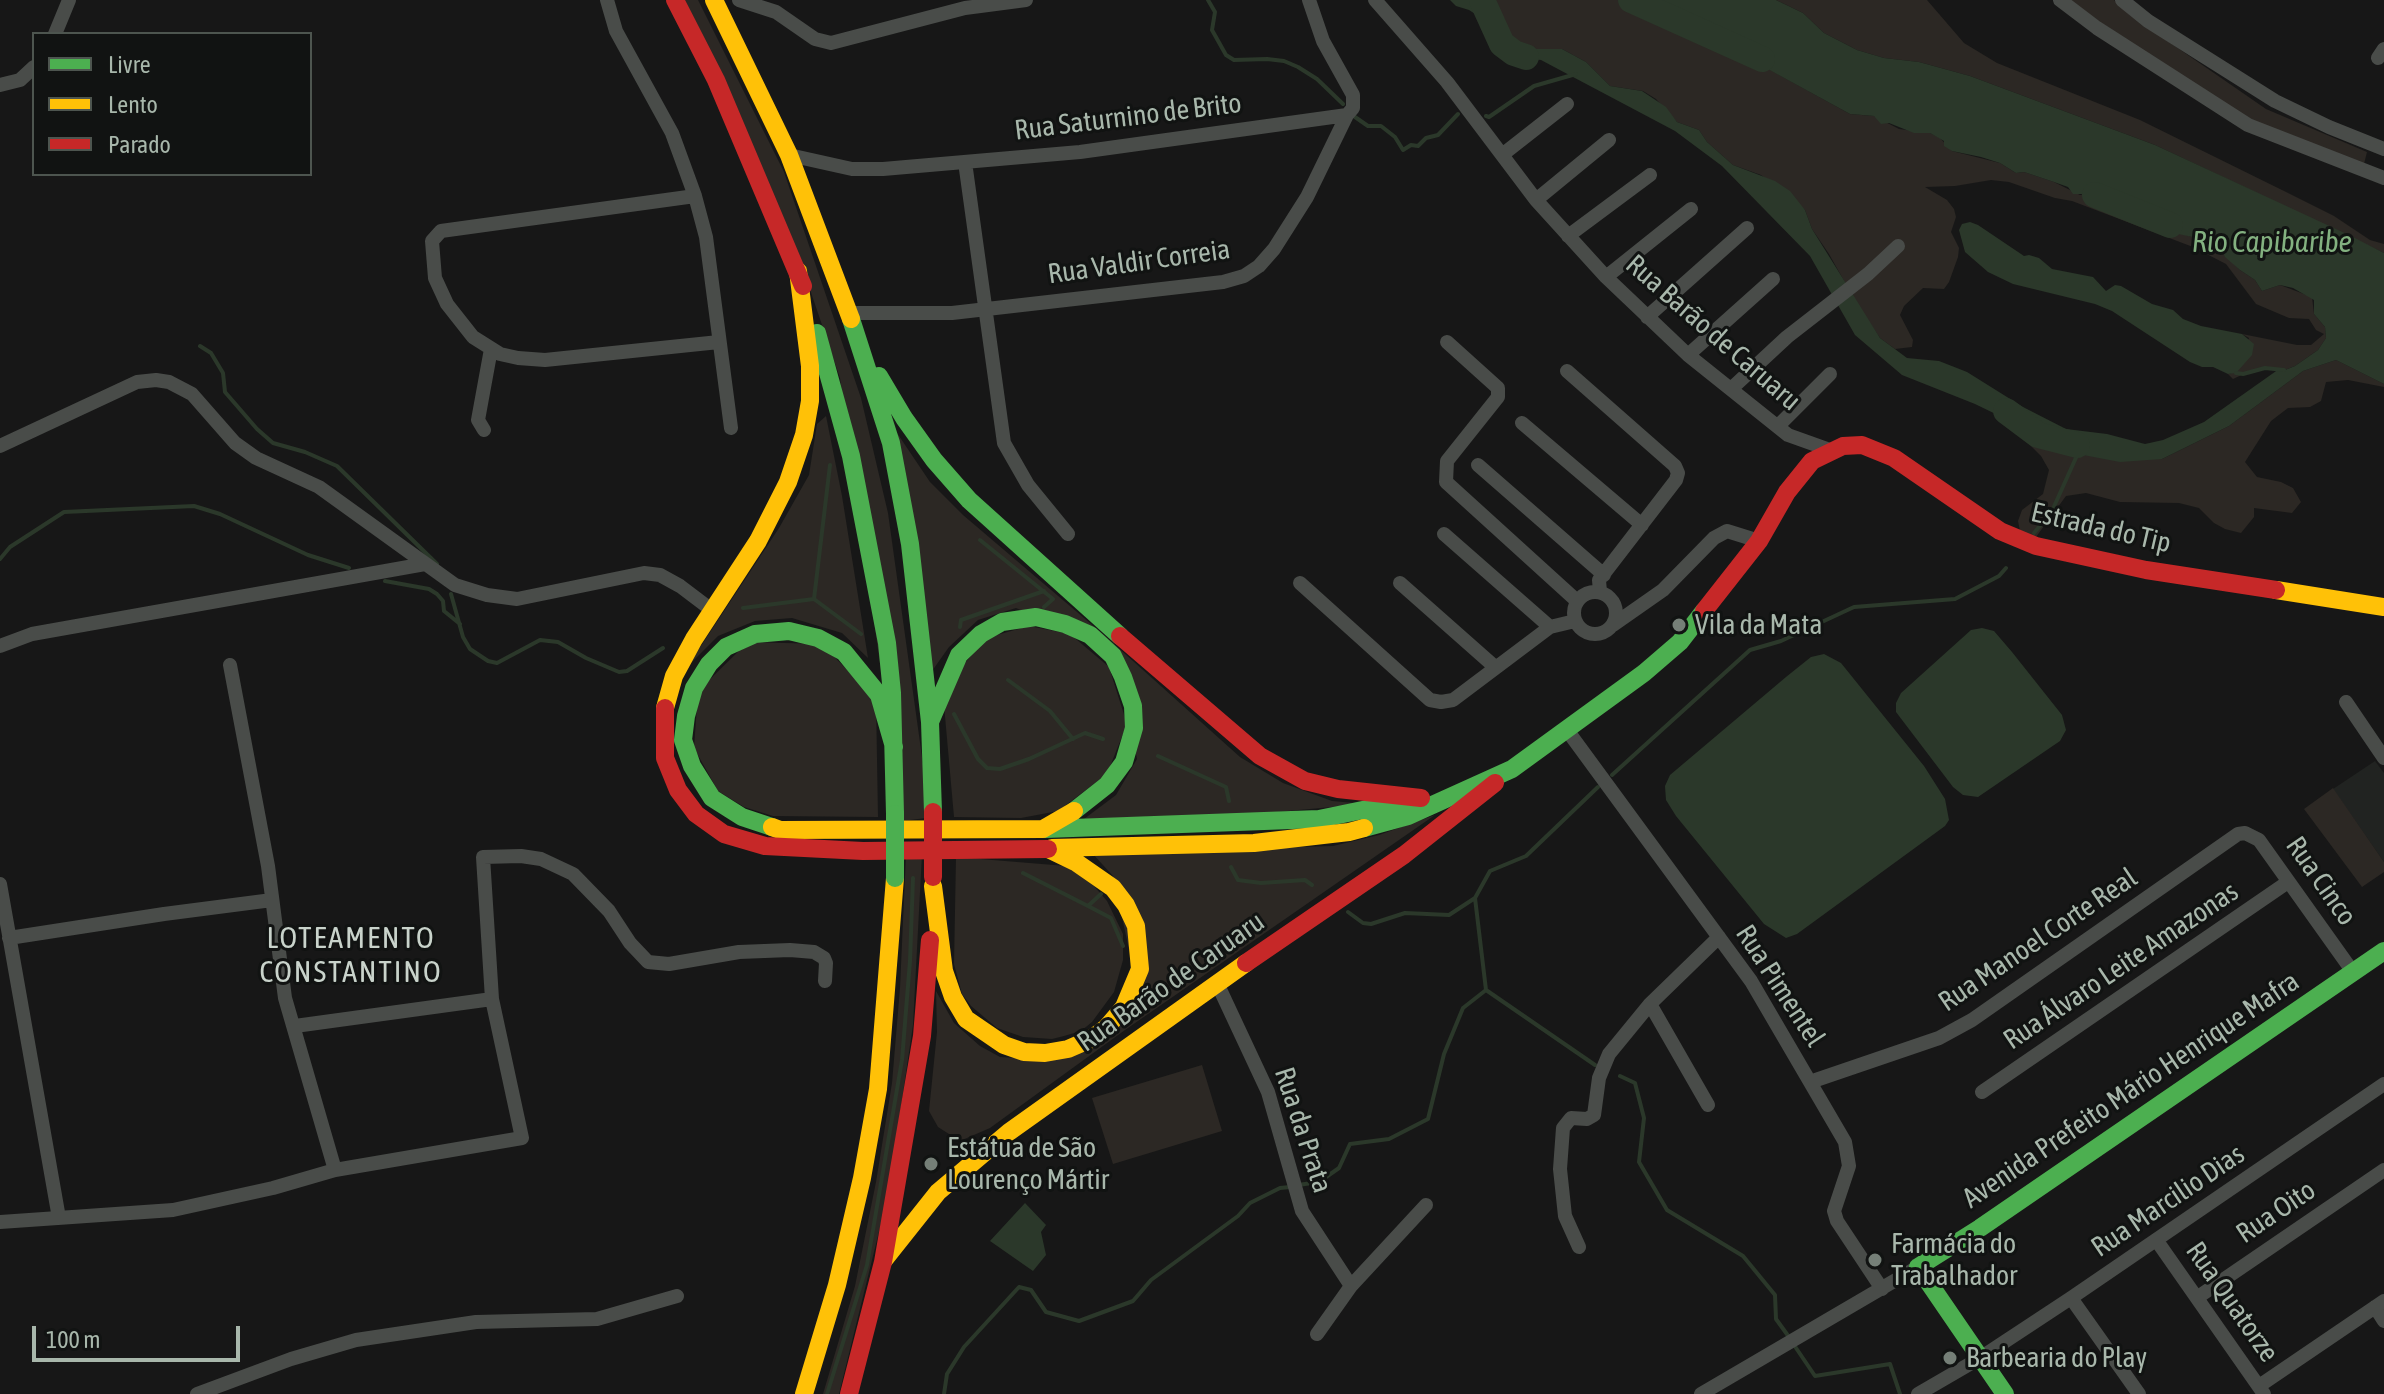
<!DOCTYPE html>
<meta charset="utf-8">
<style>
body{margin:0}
#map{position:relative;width:2384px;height:1394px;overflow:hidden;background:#171717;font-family:"Asap Condensed",sans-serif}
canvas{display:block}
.legend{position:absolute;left:32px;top:32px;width:280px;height:144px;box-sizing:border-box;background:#111312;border:2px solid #4d554f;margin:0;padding:10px 14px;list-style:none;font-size:24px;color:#a8b7ab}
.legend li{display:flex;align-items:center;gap:16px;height:40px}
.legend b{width:40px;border:2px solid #4d554f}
.scale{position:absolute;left:32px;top:1326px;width:208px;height:36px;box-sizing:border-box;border:4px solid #a8b7ab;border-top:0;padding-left:10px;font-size:24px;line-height:28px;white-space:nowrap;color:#a8b7ab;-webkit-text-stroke:6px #111312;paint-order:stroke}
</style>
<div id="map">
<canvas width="2384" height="1394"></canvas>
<ul class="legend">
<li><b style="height:10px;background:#4caf50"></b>Livre</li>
<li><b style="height:10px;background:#ffc107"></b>Lento</li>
<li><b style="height:10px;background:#c62828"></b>Parado</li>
</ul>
<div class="scale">100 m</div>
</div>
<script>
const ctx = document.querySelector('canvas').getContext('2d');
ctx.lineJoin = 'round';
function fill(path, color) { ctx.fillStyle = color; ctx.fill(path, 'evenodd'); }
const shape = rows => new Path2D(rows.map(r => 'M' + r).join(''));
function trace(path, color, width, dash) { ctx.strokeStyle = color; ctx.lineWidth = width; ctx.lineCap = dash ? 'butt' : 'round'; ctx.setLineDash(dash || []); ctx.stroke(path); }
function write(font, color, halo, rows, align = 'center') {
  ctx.font = font + ' "Asap Condensed",sans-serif'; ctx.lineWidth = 6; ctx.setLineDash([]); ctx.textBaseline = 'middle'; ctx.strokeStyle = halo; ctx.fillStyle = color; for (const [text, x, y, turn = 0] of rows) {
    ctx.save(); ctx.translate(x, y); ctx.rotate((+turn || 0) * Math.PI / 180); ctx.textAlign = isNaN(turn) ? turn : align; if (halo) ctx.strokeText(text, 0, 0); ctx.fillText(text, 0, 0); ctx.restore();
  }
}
fill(shape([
 [2375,761,2384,773,2384,862,2333,789]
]), '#212321');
fill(shape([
 [685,0,698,0,784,172,861,398,888,513,923,764,926,818,902,821,840,378,801,263],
 [1487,0,1624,0,1668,30,1693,33,1694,23,1720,33,1734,50,1850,114,1874,116,1899,129,1930,133,1940,138,1952,151,2000,163,2016,173,2024,172,2054,182,2080,195,2087,194,2121,208,2137,206,2152,224,2192,237,2223,252,2240,270,2255,280,2262,291,2280,285,2312,297,2314,314,2325,327,2326,338,2318,350,2295,366,2285,370,2265,368,2250,371,2233,379,2228,374,2236,372,2249,338,2242,334,2297,345,2311,345,2324,334,2316,330,2309,319,2289,318,2256,304,2226,264,2193,247,2072,201,2055,198,2009,182,1991,180,1955,186,1925,187,1947,200,1954,209,1956,217,1951,232,1959,248,1958,257,1949,282,1944,289,1923,288,1904,306,1900,315,1913,340,1912,347,1895,349,1880,338,1857,304,1829,254,1812,229,1805,210,1761,175,1733,165,1707,142,1699,130,1677,122,1656,99,1643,91,1610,86,1586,62,1562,49,1531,49,1518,43,1493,14],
 [1776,0,1927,0,1964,43,1997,63,2140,120,2282,190,2334,216,2370,240,2384,244,2384,253,2155,145,1970,76,1919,62,1884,58,1857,50,1824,33,1803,13],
 [2067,0,2114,0,2130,15,2266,109,2367,152,2363,168,2251,123],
 [2336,360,2384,384,2384,387,2348,380,2326,382,2321,401,2310,407,2288,408,2271,421,2245,462,2257,477,2281,482,2293,488,2301,502,2292,513,2254,508,2254,517,2241,533,2225,529,2214,523,2199,508,2179,503,2120,502,2086,493,2066,496,2036,537,2020,531,2018,521,2022,510,2043,494,2049,470,2041,456,2002,417,2078,454,2162,459,2229,426,2303,371],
 [826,416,842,496,868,658,842,633,792,618,755,621,718,636,687,667,779,528,809,475,817,424],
 [893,427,930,482,963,515,1104,635,1240,757,1283,783,1332,801,1366,804,1265,813,1084,819,1116,795,1137,759,1115,650,1016,608,978,620,949,647,932,671],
 [1029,626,1070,634,1109,667,1127,724,1107,774,1058,811,1021,818,954,817,944,705,954,676,986,638],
 [748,642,822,644,876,700,878,817,773,816,744,807,718,791,694,748,698,691],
 [2333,788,2384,862,2384,872,2362,887,2304,809],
 [1435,815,1125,1030,990,1128,960,1141,938,1127,929,1111,937,1032,936,991,954,1023,980,1046,1000,1057,1051,1060,1138,991,1113,876,1092,853,1333,846,1379,835],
 [906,854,922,854,913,1025,888,1195,839,1394,823,1394,855,1286,876,1182,892,1083,900,988],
 [956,857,1066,866,1094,886,1107,901,1123,934,1123,960,1114,992,1092,1022,1081,1031,1064,1036,1052,1039,1023,1037,997,1028,971,1006,962,994,954,964],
 [1202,1065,1222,1131,1113,1164,1092,1098]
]), '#2c2824');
fill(shape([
 [1450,0,1487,0,1493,14,1518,43,1531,49,1562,49,1586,62,1610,86,1642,91,1666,107,1677,122,1699,130,1707,142,1733,165,1775,181,1790,191,1805,210,1812,229,1880,338,1907,358,1939,361,1967,372,2023,407,2066,429,2107,434,2145,444,2163,440,2204,422,2279,369,2285,370,2295,366,2318,350,2326,338,2325,327,2314,314,2314,300,2293,288,2280,285,2262,291,2255,280,2240,270,2225,257,2223,252,2217,248,2210,249,2192,237,2165,231,2162,226,2142,221,2137,206,2110,209,2100,204,2101,201,2087,194,2073,194,2068,187,2054,182,2024,172,2016,173,2000,163,1981,157,1952,151,1944,146,1944,141,1930,133,1914,133,1889,123,1881,124,1874,116,1850,114,1733,50,1720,33,1694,23,1693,33,1668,30,1624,0,1776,0,1803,13,1824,33,1857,50,1884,58,1919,62,1970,76,2155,145,2351,236,2384,253,2384,384,2336,360,2303,371,2229,426,2162,459,2120,462,2078,454,1975,404,1902,375,1855,335,1810,256,1722,166,1675,131,1573,77,1541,60,1517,57,1500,42,1491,24,1469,10,1456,6],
 [1970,222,1978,225,2024,256,2029,255,2039,258,2052,269,2093,277,2106,291,2115,285,2121,286,2152,304,2173,310,2183,319,2201,326,2242,334,2254,344,2252,355,2236,373,2228,374,2213,367,2202,367,2190,362,2112,311,2095,304,2013,284,1988,272,1965,252,1959,230,1962,224],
 [1982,628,1994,631,2012,652,2062,715,2066,730,2060,741,1978,797,1963,795,1953,787,1896,712,1896,703,1901,693,1971,630],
 [1824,654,1841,663,1924,766,1945,799,1949,820,1945,826,1797,934,1786,938,1764,924,1676,816,1666,800,1665,786,1670,775,1786,677,1811,657],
 [1025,1203,1046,1225,1041,1232,1046,1255,1033,1271,990,1241]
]), '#2b382a');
trace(shape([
 [1208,0,1215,12,1212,30,1226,55,1234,60,1267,59,1284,61,1298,67,1317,79,1343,104],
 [1486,116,1489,117,1534,86,1576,74],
 [1355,117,1368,126,1381,126,1395,137,1403,150,1411,145,1418,146,1426,138,1438,135,1458,114],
 [200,346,211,353,223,373,225,392,257,429,273,443,305,452,337,466,437,564],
 [2236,373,2243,374,2265,368,2284,370],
 [2034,533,2052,511,2079,451],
 [980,540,1053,599,1044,607],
 [0,559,10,547,64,512,194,506,220,514,308,555,349,568],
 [385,581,429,589,437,594,443,601,444,611,460,624],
 [451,594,463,637,470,649,488,661,497,663,540,640,558,642,586,658,619,672,627,671,663,648],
 [814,599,830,465],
 [743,608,814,599,861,634],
 [960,627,961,620,1044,591],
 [1008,680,1050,711,1073,739],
 [954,714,978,759,987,768,1000,769,1029,759,1085,733,1103,739],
 [1158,756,1226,787,1229,801],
 [1612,775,1750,650,1781,641,1854,607,1955,599,1999,576,2006,568],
 [1231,867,1238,880,1261,883,1305,880,1312,885],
 [1023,873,1088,906,1101,894],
 [1088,906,1111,918,1123,946],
 [1348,912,1363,923,1371,924,1405,913,1449,915,1475,898],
 [1486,990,1595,1065],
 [1620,1076,1635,1083,1644,1118,1639,1162,1667,1210,1743,1256,1775,1295,1776,1319,1789,1337],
 [1298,1185,1319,1182,1339,1168,1350,1144,1389,1139,1428,1119,1444,1054,1463,1008,1486,990,1475,898,1490,871,1526,856,1598,787],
 [1794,1345,1815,1376,1890,1364,1900,1394],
 [827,1394,867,1265,902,1060,910,961,913,878],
 [944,1394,947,1374,964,1347,1019,1287,1031,1290,1046,1312,1079,1321,1133,1301,1151,1280,1238,1216,1250,1203,1280,1188,1290,1187]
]), '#2b382a', 4);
trace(shape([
 [1482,0,1502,44,1514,53,1526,57],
 [1631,0,1762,59],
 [2095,195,2170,225],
 [2006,411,2038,435,2077,445]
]), '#2b382a', 26);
trace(shape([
 [607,0,616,31,672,133,695,196,706,237,731,428],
 [739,0,776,12,815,39,831,43,965,8,1026,0],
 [1375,0,1447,82,1536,200,1606,277,1688,355,1788,435,1830,450],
 [2060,0,2097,28,2248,125,2384,178],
 [2122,0,2148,21,2275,101,2329,127,2384,149],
 [55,34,69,0],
 [2378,58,2384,49],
 [0,85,20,80,34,67],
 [789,155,852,169,883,169,1080,152,1347,115,1353,108,1353,95,1323,41,1309,0],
 [1502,155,1567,104],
 [965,162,1004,443,1028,485,1068,534],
 [695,196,441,231,432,241,435,278,447,304,473,337,500,354,518,358,545,360,719,342],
 [1536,200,1609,140],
 [1568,236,1650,175],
 [1606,277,1691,209],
 [849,313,952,313,1223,282,1244,276,1259,266,1274,249,1307,197,1347,115],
 [1647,317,1747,228],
 [1447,342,1498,388,1498,397,1447,461,1446,482,1577,601],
 [1688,355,1773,279],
 [1567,371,1675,466,1678,473,1676,480,1599,580,1600,592],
 [1731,389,1787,337,1868,274,1898,246],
 [1522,423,1642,525],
 [1778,426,1830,374],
 [484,430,478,420,491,349],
 [0,446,137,382,156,380,169,382,192,394,235,443,256,458,319,487,455,585,487,595,517,599,644,573,660,575,680,586,713,611],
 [1478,465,1604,575],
 [1444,534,1550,627],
 [1300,583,1430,700,1441,702,1453,700,1550,627,1575,621],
 [1400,583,1495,667],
 '1574 613a21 21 0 1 1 42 0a21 21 0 1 1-42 0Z',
 [1613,625,1663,590,1714,538,1727,531,1759,541],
 [0,646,32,634,425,564],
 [230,665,268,866,285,998,335,1170],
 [2346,702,2384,758],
 [1567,730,1751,981,1845,1142,1849,1166,1834,1211,1837,1221,1882,1289],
 [0,884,59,1218],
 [9,938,164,914,272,900],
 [1217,983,1268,1092,1302,1211,1351,1286],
 [1650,1004,1708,1105],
 [295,1026,492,999],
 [1810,1082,1939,1038,1972,1020,2238,834,2245,833,2259,840,2353,972],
 [1982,1092,2288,882],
 [0,1222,173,1210,273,1188,335,1170,522,1138,492,999,483,857,521,856,541,859,573,874,609,911,630,943,648,962,669,964,739,952,790,950,814,952,824,958,826,963,825,981],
 [2157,1241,2264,1394],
 [1579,1247,1565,1216,1560,1169,1563,1128,1571,1118,1587,1119,1594,1115,1599,1078,1609,1054,1650,1004,1719,937],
 [2198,1297,2384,1170],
 [2071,1298,2139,1394],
 [2375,1307,2384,1321],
 [1317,1334,1351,1286,1426,1205],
 [2259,1386,2384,1301],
 [197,1394,291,1359,356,1340,476,1322,597,1319,677,1296],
 [1701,1394,1918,1267],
 [1918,1394,1980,1358,2071,1298,2384,1084]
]), '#494c49', 14);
trace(shape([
 [851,319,891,443,910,544,930,722,933,812],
 [817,333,851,456,887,643,892,693,895,814],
 [879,376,904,418,934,460,969,500,1120,636],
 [930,722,959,655,981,634,1002,622,1036,617,1065,624,1090,635,1113,656,1123,677,1133,706,1134,728,1124,762,1107,785,1074,811],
 [772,827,742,817,712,798,692,766,683,740,686,716,694,688,709,664,726,647,755,634,789,631,818,638,844,652,879,695,894,747],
 [1364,828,1408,816,1512,769,1644,673,1680,642,1704,611],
 [1045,829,1319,819,1406,801],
 [2005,1394,1918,1267,1980,1228,2384,951]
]), '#4caf50', 18);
trace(shape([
 [714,0,789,155,851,319],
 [2276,590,2384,607],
 [665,708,674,676,694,639,758,541,788,482,804,435,810,401,810,366,798,271],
 [772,827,780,830,1043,829,1074,811],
 [1052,848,1254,843,1349,832,1364,828],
 [933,886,944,971,953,997,966,1019,1004,1045,1024,1052,1045,1053,1068,1049,1091,1039,1106,1028,1124,1007,1140,969,1136,926,1126,905,1113,888,1077,863,1048,849],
 [884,1260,938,1192,1009,1132,1246,963],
 [804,1394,837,1285,862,1178,878,1089,895,878]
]), '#ffc107', 18);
trace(shape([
 [675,0,716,80,803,286],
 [1704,611,1759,541,1787,492,1812,461,1843,446,1862,445,1894,458,2000,531,2036,546,2146,570,2276,590],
 [1120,636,1260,756,1305,781,1338,789,1421,798],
 [665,708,665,758,678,790,696,814,724,834,765,846,863,851,1048,849],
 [1246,963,1404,855,1495,783],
 [849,1394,883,1262,922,1036,930,940]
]), '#c62828', 18);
trace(shape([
 [895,814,895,878]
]), '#4caf50', 18);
trace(shape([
 [933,812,933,877]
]), '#c62828', 18);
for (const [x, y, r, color] of [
 [1679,625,8,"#757f77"],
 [931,1164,8,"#757f77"],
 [1875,1260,8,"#757f77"],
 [1950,1358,8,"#757f77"]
]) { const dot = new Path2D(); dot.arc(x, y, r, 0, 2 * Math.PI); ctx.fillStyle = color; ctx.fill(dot); trace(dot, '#111312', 3); }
write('28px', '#a8b7ab', '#111312', [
 ["Rua Saturnino de Brito",1128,117,-7],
 ["Rua Valdir Correia",1139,262,-8],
 ["Rua Barão de Caruaru",1713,333,41],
 ["Estrada do Tip",2101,528,13],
 ["Rua Cinco",2321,881,55],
 ["Rua Manoel Corte Real",2038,940,-34],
 ["Rua Álvaro Leite Amazonas",2121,966,-34],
 ["Rua Barão de Caruaru",1171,982,-35],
 ["Rua Pimentel",1780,986,57],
 ["Avenida Prefeito Mário Henrique Mafra",2131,1090,-34],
 ["Rua da Prata",1303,1130,72],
 ["Rua Marcilio Dias",2168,1201,-34],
 ["Rua Oito",2276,1212,-34],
 ["Rua Quatorze",2232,1302,55]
]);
write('28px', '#a8b7ab', '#111312', [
 ["Vila da Mata",1695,625],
 ["Estátua de São",947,1148],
 ["Lourenço Mártir",947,1180],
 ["Farmácia do",1891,1244],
 ["Trabalhador",1891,1276],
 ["Barbearia do Play",1966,1358]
], 'left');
write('italic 30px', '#83b180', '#111312', [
 ["Rio Capibaribe",2272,243]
]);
ctx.letterSpacing = '2px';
write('30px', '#c9d3cb', '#111312', [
 ["LOTEAMENTO",351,939],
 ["CONSTANTINO",351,973]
]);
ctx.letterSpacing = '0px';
</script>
